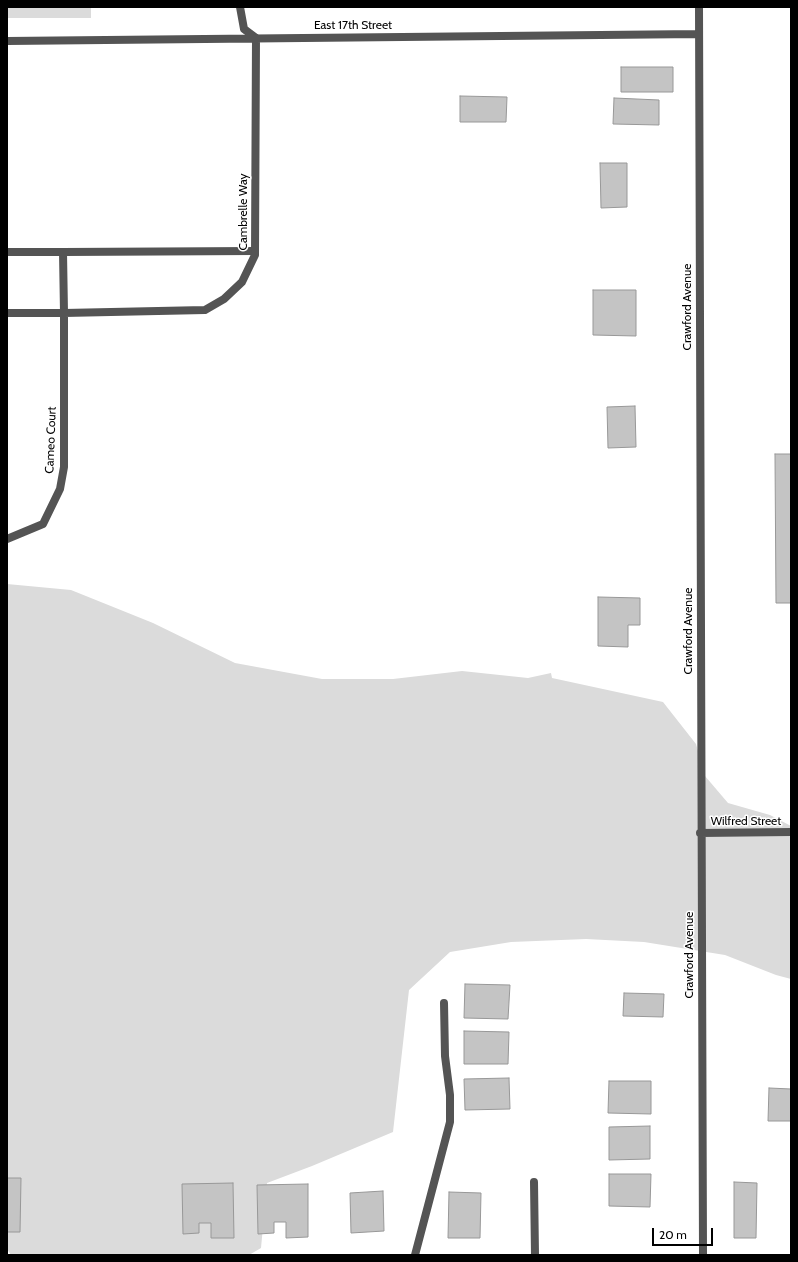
<!DOCTYPE html>
<style>
body{margin:0}
#map{position:relative;width:798px;height:1262px;overflow:hidden;background:#fff;font-family:Cabin,sans-serif}
canvas{display:block}
.frame{position:absolute;inset:0;border:8px solid #000;pointer-events:none}
.scale{position:absolute;left:652px;top:1228px;width:61px;height:18px;box-sizing:border-box;border:2px solid #000;border-top:0;padding-left:5px;font-size:12px;line-height:14px;white-space:nowrap;color:#000;-webkit-text-stroke:3px #fff;paint-order:stroke}
</style>
<div id="map">
<canvas width="798" height="1262"></canvas>
<div class="frame"></div>
<div class="scale">20 m</div>
</div>
<script>
const ctx = document.querySelector('canvas').getContext('2d');
ctx.lineJoin = 'round';
function fill(path, color) { ctx.fillStyle = color; ctx.fill(path, 'evenodd'); }
const shape = rows => new Path2D(rows.map(r => 'M' + r).join(''));
function trace(path, color, width, dash) { ctx.strokeStyle = color; ctx.lineWidth = width; ctx.lineCap = dash ? 'butt' : 'round'; ctx.setLineDash(dash || []); ctx.stroke(path); }
function write(font, color, halo, rows, align = 'center') {
  ctx.font = font + ' Cabin,sans-serif'; ctx.lineWidth = 3; ctx.setLineDash([]); ctx.textBaseline = 'middle'; ctx.strokeStyle = halo; ctx.fillStyle = color; for (const [text, x, y, turn = 0] of rows) {
    ctx.save(); ctx.translate(x, y); ctx.rotate((+turn || 0) * Math.PI / 180); ctx.textAlign = isNaN(turn) ? turn : align; if (halo) ctx.strokeText(text, 0, 0); ctx.fillText(text, 0, 0); ctx.restore();
  }
}
fill(shape([
 [7,7,91,7,91,18,7,18],
 [7,584,71,590,153,623,235,663,322,679,393,679,462,671,528,678,551,673,552,678,663,702,696,744,705,776,728,803,770,815,791,826,791,979,776,975,725,955,644,942,586,939,511,942,450,952,409,990,393,1132,312,1166,267,1183,261,1248,249,1255,11,1255,7,1249]
]), '#dbdbdb');
const building = shape([
 [621,67,673,67,673,92,621,92,621,67],
 [460,96,507,97,506,122,460,122,460,96],
 [614,98,659,100,659,125,613,124,614,98],
 [600,163,627,163,627,207,601,208,600,163],
 [593,290,636,290,636,336,593,335,593,290],
 [635,406,636,447,608,448,607,407,635,406],
 [775,454,791,454,791,603,776,603,775,454],
 [598,597,640,598,640,625,628,625,628,647,598,646,598,597],
 [465,984,510,985,508,1019,464,1018,465,984],
 [624,993,664,994,663,1017,623,1016,624,993],
 [464,1031,509,1032,508,1064,464,1064,464,1031],
 [509,1078,510,1109,465,1110,464,1079,509,1078],
 [609,1081,651,1081,651,1114,608,1113,609,1081],
 [769,1088,791,1089,791,1121,768,1121,769,1088],
 [650,1126,650,1159,609,1160,609,1127,650,1126],
 [609,1174,651,1174,650,1207,609,1206,609,1174],
 [7,1178,21,1178,20,1232,7,1232,7,1178],
 [734,1182,757,1183,756,1238,734,1238,734,1182],
 [233,1183,234,1238,211,1238,211,1223,199,1223,199,1233,183,1234,182,1184,233,1183],
 [308,1184,308,1237,286,1238,286,1222,274,1222,274,1233,258,1234,257,1185,308,1184],
 [383,1191,384,1231,351,1233,350,1193,383,1191],
 [449,1192,481,1193,480,1238,448,1238,449,1192]
]);
fill(building, '#c4c4c4');
trace(building, '#989898', 1);
trace(shape([
 [240,7,244,29,256,38],
 [8,252,63,252],
 [64,313,63,252,255,251],
 [534,1182,535,1255],
 [415,1255,450,1122,450,1095,445,1056,444,1003]
]), '#545454', 8);
trace(shape([
 [699,7,703,1255],
 [7,41,699,34],
 [7,313,64,313,205,310,224,299,242,282,255,255,256,38],
 [7,539,43,524,60,489,64,467,64,313],
 [700,833,791,832]
]), '#545454', 8);
write('12px', '#000', '#fff', [
 ["East 17th Street",353,25],
 ["Cambrelle Way",243,212,-90],
 ["Crawford Avenue",687,307,-90],
 ["Cameo Court",51,440,-88],
 ["Crawford Avenue",688,631,-90],
 ["Wilfred Street",746,821],
 ["Crawford Avenue",689,955,-90]
]);
</script>
